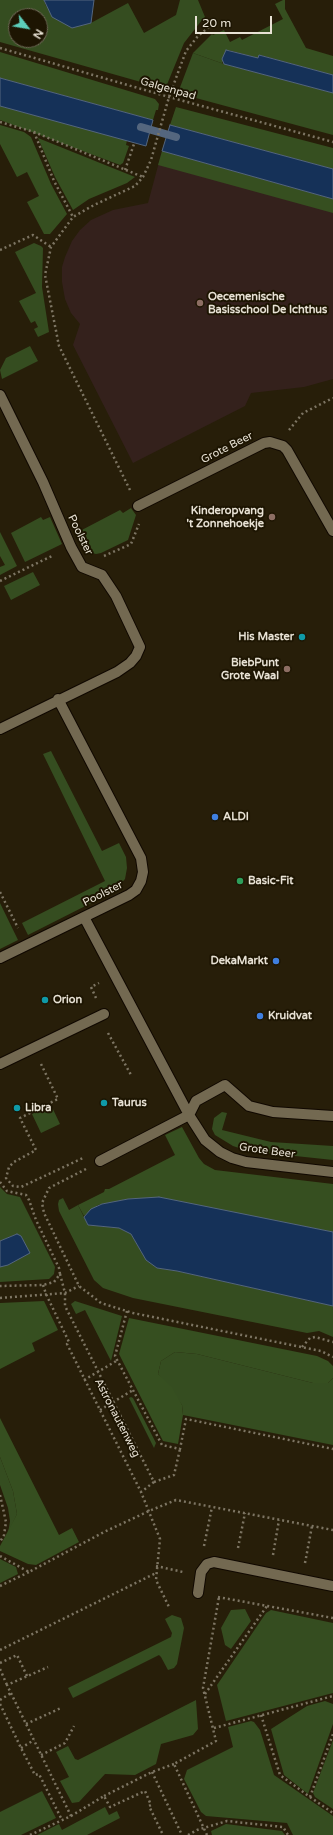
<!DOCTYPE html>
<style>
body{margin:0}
#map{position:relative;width:333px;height:1835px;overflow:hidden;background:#271e09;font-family:"Varela Round",sans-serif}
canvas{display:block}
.north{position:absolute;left:8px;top:8px;width:40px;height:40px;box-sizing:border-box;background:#1d1502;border:1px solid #6e6756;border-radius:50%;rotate:121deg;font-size:11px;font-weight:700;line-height:16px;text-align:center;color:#e8e2d5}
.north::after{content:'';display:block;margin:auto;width:14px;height:18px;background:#5cceba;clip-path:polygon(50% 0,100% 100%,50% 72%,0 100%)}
.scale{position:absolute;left:195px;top:16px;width:77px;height:18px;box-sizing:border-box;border:2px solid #e8e2d5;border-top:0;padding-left:5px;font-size:12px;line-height:14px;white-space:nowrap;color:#e8e2d5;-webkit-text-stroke:3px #1d1502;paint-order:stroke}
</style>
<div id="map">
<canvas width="333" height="1835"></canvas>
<div class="north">N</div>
<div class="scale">20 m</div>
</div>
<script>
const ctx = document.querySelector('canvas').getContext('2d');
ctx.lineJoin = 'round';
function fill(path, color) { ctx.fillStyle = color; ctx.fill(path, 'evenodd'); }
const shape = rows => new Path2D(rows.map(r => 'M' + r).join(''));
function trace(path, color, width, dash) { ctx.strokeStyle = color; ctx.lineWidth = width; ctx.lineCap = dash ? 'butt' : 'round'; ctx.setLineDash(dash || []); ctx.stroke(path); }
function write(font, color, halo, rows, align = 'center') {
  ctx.font = font + ' "Varela Round",sans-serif'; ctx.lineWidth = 4; ctx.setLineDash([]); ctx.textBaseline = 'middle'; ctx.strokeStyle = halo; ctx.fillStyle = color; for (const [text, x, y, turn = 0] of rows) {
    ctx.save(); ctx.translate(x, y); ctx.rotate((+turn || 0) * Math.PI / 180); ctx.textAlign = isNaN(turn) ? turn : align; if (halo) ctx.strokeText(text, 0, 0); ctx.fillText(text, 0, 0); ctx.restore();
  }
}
fill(shape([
 [162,151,333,199,333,379,304,387,251,393,245,406,133,463,73,345,80,324,71,313,65,299,62,282,62,267,65,257,72,241,80,230,91,220,113,210,148,203]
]), '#34211c');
fill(shape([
 [0,0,44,0,46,6,89,24,128,3,144,33,176,15,180,0,198,0,205,17,202,20,184,43,166,87,162,88,0,42],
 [16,16,40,16,40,40,16,40],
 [193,53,224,64,333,93,333,135,181,94,179,90],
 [34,243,41,246,43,248,42,287,49,332,38,337,34,329,38,327,35,321,31,323,19,301,36,293,15,252],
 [30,346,38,361,2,379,0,370,6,358],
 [131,508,136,515,128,540,101,553,96,554,89,552,78,532,120,510,123,513],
 [41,517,43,520,50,517,62,544,25,562,11,533],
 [33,572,40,585,11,600,4,586],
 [51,751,102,851,119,843,126,857,127,868,125,879,113,892,28,935,22,923,105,881,43,754],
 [0,903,18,940,0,949],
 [51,1105,60,1124,41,1133,32,1114],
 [222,1112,227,1113,222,1130,271,1142,333,1146,333,1160,267,1153,242,1149,233,1146,215,1135,212,1129,214,1118],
 [0,1187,7,1194,20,1197,55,1267,54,1274,49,1279,0,1282,0,1267,24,1243,17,1234,0,1241],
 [63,1198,69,1210,78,1205,88,1225,119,1228,131,1234,142,1253,157,1268,177,1271,333,1306,333,1337,319,1331,307,1333,133,1298,103,1288,94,1280,59,1211,58,1204,59,1200],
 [75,1301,122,1316,111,1361,85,1310,76,1314,71,1304],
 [175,1352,197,1354,313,1383,328,1383,333,1378,333,1445,183,1415,182,1405,158,1374,161,1361],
 [131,1397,133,1398,156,1443,154,1448,129,1398],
 [0,1457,13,1491,17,1514,8,1533,10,1521,8,1508,0,1485],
 [0,1559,16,1567,18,1574,0,1583],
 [245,1609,251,1621,231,1649,225,1645,221,1628,231,1610],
 [271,1610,333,1623,333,1693,226,1721,217,1685,266,1613],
 [172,1615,181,1618,184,1628,177,1664,174,1668,168,1670,161,1657,159,1655,73,1698,68,1688,171,1637,172,1633,165,1619],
 [196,1700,198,1729,193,1735,161,1744,156,1764,135,1775,105,1774,79,1802,72,1803,60,1781,69,1777,56,1752,68,1746,75,1759,78,1760],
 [325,1701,333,1704,333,1724,308,1794,284,1775,271,1729,307,1706],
 [251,1721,254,1722,260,1730,274,1775,333,1816,333,1835,293,1835,287,1823,206,1816,201,1812,184,1779,187,1770,233,1747,228,1727],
 [333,1740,333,1809,315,1797,313,1793],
 [42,1791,56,1818,21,1835,0,1835,0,1812],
 [105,1807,109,1815,117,1811,120,1818,87,1835,37,1835,59,1824,62,1830],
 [226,1824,282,1831,285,1835,212,1835,211,1831]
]), '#354d20');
fill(shape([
 [283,0,285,0,285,9,306,48,333,56,333,75,260,55,258,58,228,50,222,63,224,64,193,53,212,34,213,35,224,30,230,42,240,37,242,40,283,19,275,4],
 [0,52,155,99,159,104,158,110,156,110,153,120,0,78],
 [0,106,127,140,126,145,129,146,123,163,120,165,0,120],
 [176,107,333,148,333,169,170,125],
 [0,125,24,132,31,137,51,184,67,214,50,234,44,234,27,202,39,196,27,172,17,177,0,144],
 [38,138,135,177,127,183,89,199,73,210,55,177],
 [162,151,333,199,333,213,158,165],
 [0,532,17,566,0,575,0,567,5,565,0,556],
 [182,1127,199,1158,204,1164,215,1170,333,1184,333,1232,159,1198,128,1199,102,1204,98,1205,84,1216,78,1205,104,1192,105,1189,109,1189,175,1155,165,1135],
 [44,1301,58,1330,32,1343,35,1351,0,1369,0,1303],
 [129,1318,317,1356,328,1361,333,1366,333,1378,328,1383,313,1383,197,1354,175,1352,161,1361,158,1374,172,1387,182,1405,183,1415,178,1444,163,1441,119,1354],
 [0,1418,59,1535,72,1528,79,1542,36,1565,28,1564,0,1551,0,1546,17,1514,13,1491,0,1457]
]), '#364f20');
const water = shape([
 [44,0,94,0,91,23,72,28,52,17,44,0],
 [226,50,258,58,259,55,333,75,333,93,224,64,222,59,226,50],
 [0,78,153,120,146,146,0,106,0,78],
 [170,125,333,169,333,199,162,151,170,125],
 [159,1197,333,1232,333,1306,177,1271,157,1268,146,1260,131,1234,119,1228,88,1225,84,1217,91,1209,102,1204,128,1199,159,1197],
 [17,1234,21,1236,30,1253,8,1265,0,1267,0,1241,17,1234]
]);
fill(water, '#153158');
trace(water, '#54667e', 1);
trace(shape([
 [141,127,176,137]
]), '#54667e', 8);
const service = shape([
 [138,506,264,443,270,442,283,446,287,450,333,531]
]);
const pedestrian = shape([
 [0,1064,104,1014]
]);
const minor = shape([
 [0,395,43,482,71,547,82,567,102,575,116,596,140,647,136,656,130,663,117,672,0,729],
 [84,917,189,1115,205,1140,220,1152,232,1158,246,1162,333,1172],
 [0,958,129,895,136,890,141,881,143,872,141,858,58,699],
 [189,1115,196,1101,225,1085,249,1106,273,1112,333,1116],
 [100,1161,189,1115],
 [198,1593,201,1572,207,1564,214,1562,333,1586]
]);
trace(service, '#100800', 12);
trace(pedestrian, '#100800', 12);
trace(minor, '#100800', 12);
trace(shape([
 [0,48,169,97,333,142],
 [0,122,34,132,143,177],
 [34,132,54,181,73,217],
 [125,170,134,144],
 [0,250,33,235,51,247],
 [289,430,303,413,333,398],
 [130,490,59,346,45,275,51,247,73,217,94,205,135,186,143,177,151,160,169,97,186,51,198,36,209,27],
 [104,556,131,544,139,524],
 [0,581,54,555],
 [0,892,18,928],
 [96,998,91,987,99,983],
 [108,1033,131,1075],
 [41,1064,58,1099,20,1118,36,1150,14,1162,9,1167,6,1178,13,1186,21,1187,83,1158],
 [86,1169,49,1188,42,1203,44,1213,79,1286,101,1303,133,1313,321,1351,333,1357],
 [0,1182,7,1191,26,1195,29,1200,36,1220,59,1268,60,1274,54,1282,43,1285,0,1286],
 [60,1274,65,1293,65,1306,154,1482,141,1492],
 [43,1285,46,1294,69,1342,67,1344,141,1492,160,1539,156,1580,169,1607],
 [0,1298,65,1293,79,1286],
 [127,1311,115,1356,162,1445,180,1449,186,1419,333,1449],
 [302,1347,310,1338,315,1337,333,1342],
 [84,1380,118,1360],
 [100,1410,133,1390],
 [154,1482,174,1475,180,1449],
 [0,1495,6,1522,4,1535,0,1542],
 [204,1546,212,1507],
 [238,1548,245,1513],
 [273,1555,279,1520],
 [0,1556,29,1572,104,1532,149,1511,176,1500,333,1530],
 [305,1563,312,1526],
 [156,1566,183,1572],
 [0,1586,29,1572],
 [218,1597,333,1618],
 [0,1650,156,1573],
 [0,1663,17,1655,27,1676],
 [0,1669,7,1685],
 [205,1694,267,1606],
 [0,1700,11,1693],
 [0,1704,21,1748,35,1775,39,1774,62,1820],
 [261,1715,280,1775,310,1797,333,1734],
 [26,1724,61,1708],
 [214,1728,333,1696],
 [21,1748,34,1740],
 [41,1755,65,1743,74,1726],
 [152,1772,182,1835],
 [104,1796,152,1772,174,1764],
 [310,1797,333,1813],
 [71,1816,104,1796,110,1807,145,1791,151,1805,149,1806,163,1835],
 [30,1835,71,1816,7,1685,48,1667],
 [188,1835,197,1830,227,1821,283,1827,288,1835],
 [207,1835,174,1764,216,1741,203,1688,219,1597]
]), '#7d7563', 2.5, [2, 3]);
trace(service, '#736951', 10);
trace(pedestrian, '#736951', 10);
trace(minor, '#736951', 10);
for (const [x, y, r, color] of [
 [200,303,4,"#8d6e63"],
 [272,517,4,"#8d6e63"],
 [302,637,4,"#0f9aa8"],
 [287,669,4,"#8d6e63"],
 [215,817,4,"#3f7fe0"],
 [240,881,4,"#2e9e5b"],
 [276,961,4,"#3f7fe0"],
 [45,1000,4,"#0f9aa8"],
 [260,1016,4,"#3f7fe0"],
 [104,1103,4,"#0f9aa8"],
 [17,1108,4,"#0f9aa8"]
]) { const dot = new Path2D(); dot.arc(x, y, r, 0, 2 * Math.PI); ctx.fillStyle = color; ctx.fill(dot); trace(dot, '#1d1502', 1.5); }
write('11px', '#e8e2d5', '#1d1502', [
 ["Galgenpad",168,89,16],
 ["Grote Beer",227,448,-27],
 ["Poolster",80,535,64],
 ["Poolster",103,894,-27],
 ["Grote Beer",267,1151,8],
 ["Astronautenweg",117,1418,63]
]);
write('bold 11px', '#e8e2d5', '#1d1502', [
 ["Oecemenische",208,297],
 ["Basisschool De Ichthus",208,310],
 ["Kinderopvang",264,511,"right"],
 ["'t Zonnehoekje",264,524,"right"],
 ["His Master",294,637,"right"],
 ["BiebPunt",279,663,"right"],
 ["Grote Waal",279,676,"right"],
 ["ALDI",223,817],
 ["Basic-Fit",248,881],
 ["DekaMarkt",268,961,"right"],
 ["Orion",53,1000],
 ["Kruidvat",268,1016],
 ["Taurus",112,1103],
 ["Libra",25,1108]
], 'left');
</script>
